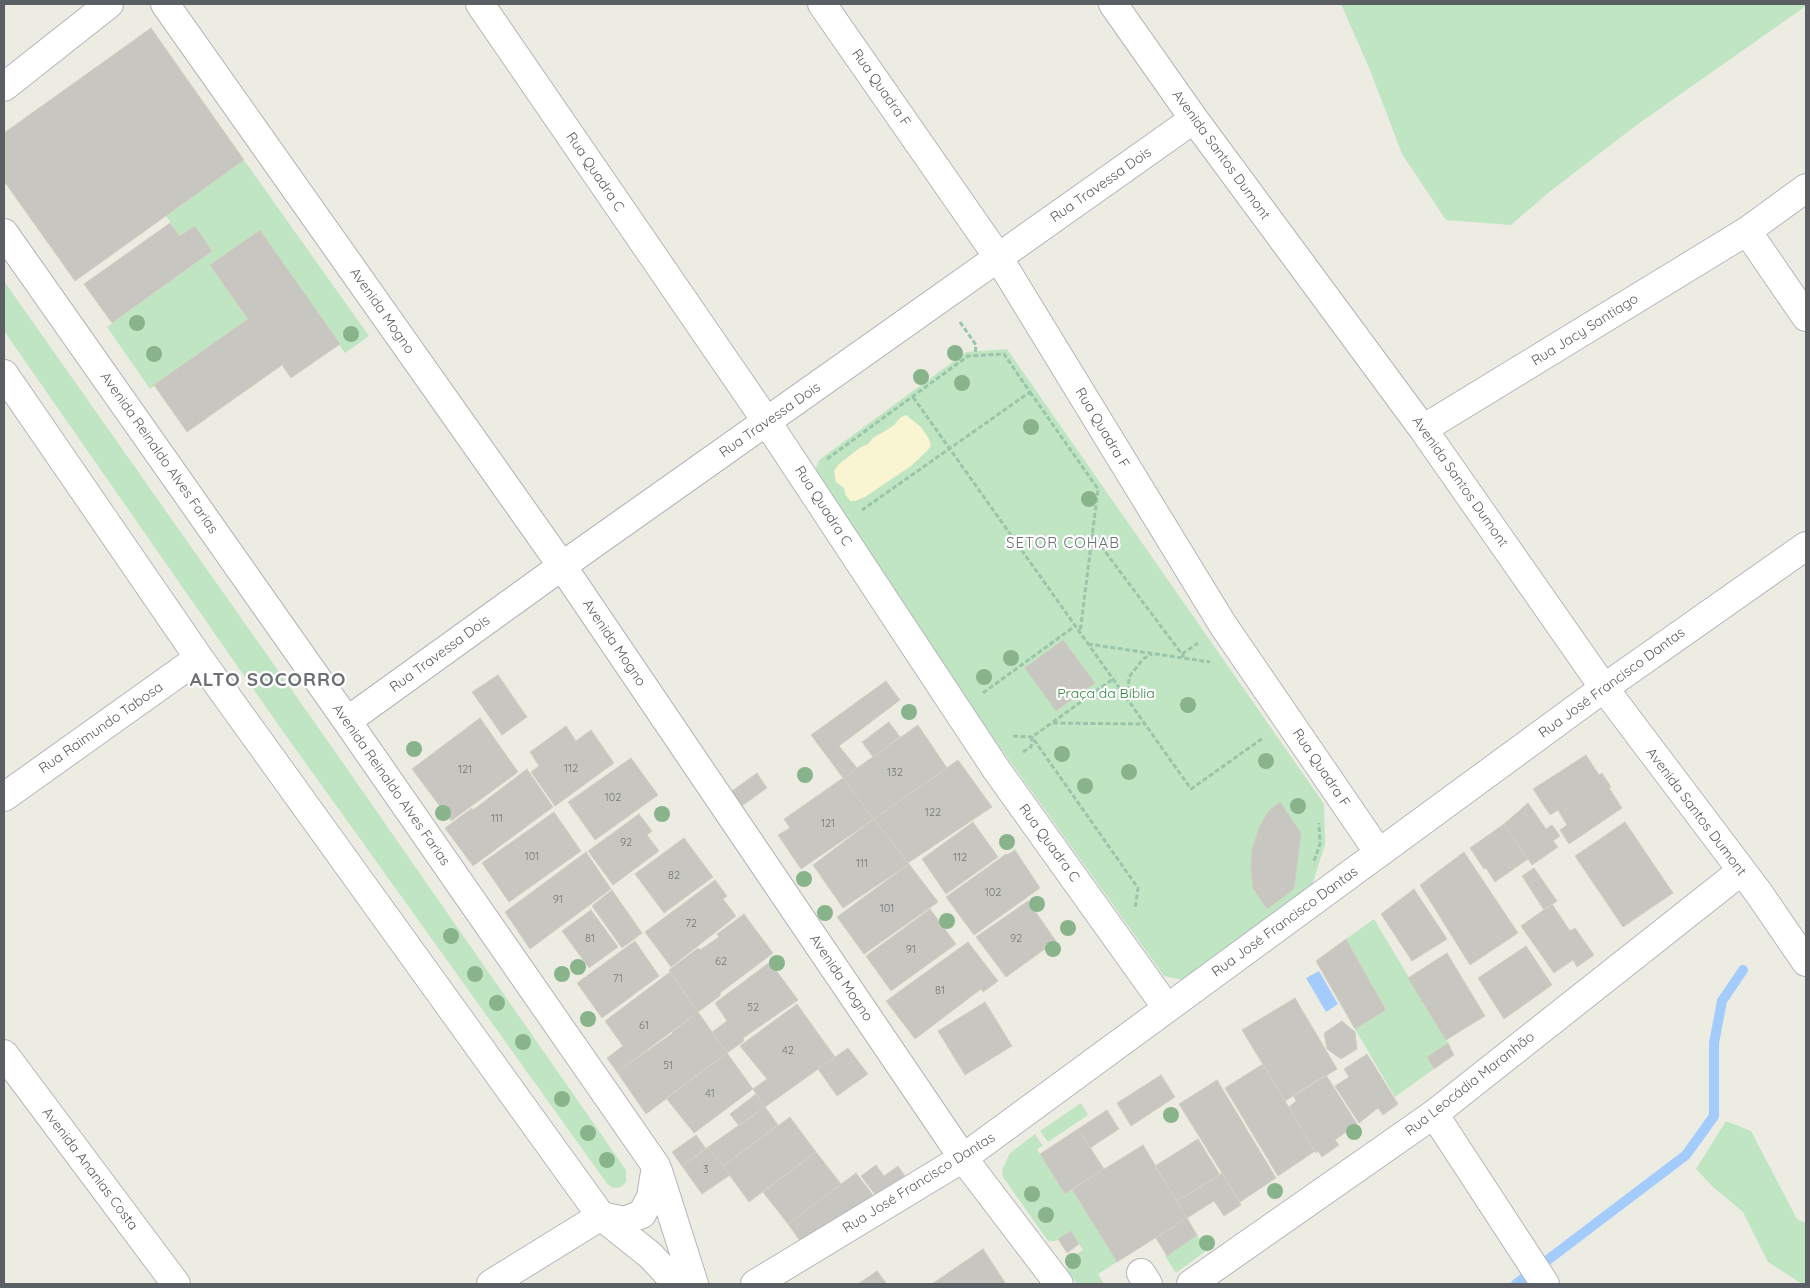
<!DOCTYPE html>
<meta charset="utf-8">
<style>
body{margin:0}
#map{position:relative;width:1810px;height:1288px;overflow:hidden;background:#edece3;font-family:Quicksand,sans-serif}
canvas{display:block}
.frame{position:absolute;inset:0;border:5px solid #5b5e63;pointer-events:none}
</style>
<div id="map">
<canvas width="1810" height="1288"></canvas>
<div class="frame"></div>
</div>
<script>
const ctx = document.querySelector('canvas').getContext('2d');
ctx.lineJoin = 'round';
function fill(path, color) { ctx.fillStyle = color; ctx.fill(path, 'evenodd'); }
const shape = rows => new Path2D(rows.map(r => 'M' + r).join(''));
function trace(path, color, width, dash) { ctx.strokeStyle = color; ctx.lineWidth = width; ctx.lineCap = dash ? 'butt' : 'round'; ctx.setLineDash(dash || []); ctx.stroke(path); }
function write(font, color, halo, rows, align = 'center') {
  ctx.font = font + ' Quicksand,sans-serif'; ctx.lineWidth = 4.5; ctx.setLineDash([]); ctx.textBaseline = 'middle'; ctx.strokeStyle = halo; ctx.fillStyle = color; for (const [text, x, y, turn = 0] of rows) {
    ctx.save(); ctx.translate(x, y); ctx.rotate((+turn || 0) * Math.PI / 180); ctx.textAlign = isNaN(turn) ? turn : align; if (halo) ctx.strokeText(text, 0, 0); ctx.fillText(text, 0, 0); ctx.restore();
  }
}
fill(shape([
 [1341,4,1806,4,1806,6,1638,124,1548,193,1511,225,1446,220,1402,154,1370,70],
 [244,160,369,336,345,353,260,230,211,265,248,319,150,389,107,327,212,251,195,226,180,236,166,216],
 [4,281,334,750,626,1170,626,1182,621,1187,614,1188,608,1185,277,723,4,331],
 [1007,349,1324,804,1325,844,1311,889,1189,981,1164,976,997,743,813,476,819,460,966,352],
 [1374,919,1448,1043,1427,1057,1434,1069,1395,1097,1355,1029,1386,1010,1346,939],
 [1081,1103,1088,1115,1048,1142,1040,1131],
 [1726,1121,1751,1131,1797,1219,1806,1223,1806,1284,1802,1284,1768,1262,1743,1212,1713,1187,1696,1169],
 [1035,1134,1043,1146,1037,1149,1040,1154,1065,1193,1072,1189,1117,1262,1098,1274,1104,1284,1077,1284,1067,1270,1069,1259,1083,1250,1071,1232,1056,1241,1048,1241,1003,1177,1002,1170,1010,1153],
 [1197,1235,1207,1250,1176,1273,1165,1256]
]), '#c0e5c3');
fill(shape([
 [906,415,921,427,929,439,931,446,927,451,911,466,865,497,855,501,850,501,845,494,844,488,836,482,834,471,839,464,861,447,868,444,873,438,893,426,901,417]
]), '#f9f4d2');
fill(shape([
 [1319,971,1338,1004,1326,1012,1306,978]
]), '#a3ccfd');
trace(shape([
 [1516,1284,1686,1155,1714,1116,1714,1043,1722,1001,1743,970]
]), '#a3ccfd', 10);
const building = shape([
 [151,28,244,160,75,281,4,181,4,133,151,28],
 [170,223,180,236,195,226,212,251,112,323,84,284,170,223],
 [260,230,340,344,291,378,282,365,187,432,154,385,248,319,210,265,260,230],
 [1063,640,1095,683,1056,711,1025,668,1063,640],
 [498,675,527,717,502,735,472,692,498,675],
 [886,681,900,700,839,746,857,768,843,778,811,735,886,681],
 [480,718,518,772,451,821,412,769,480,718],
 [889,722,900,737,873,757,862,742,889,722],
 [918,725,947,768,874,819,843,778,918,725],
 [566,726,576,741,591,730,614,763,555,806,531,772,539,766,530,752,566,726],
 [1586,755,1599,775,1602,773,1611,787,1609,788,1622,808,1569,844,1560,830,1567,825,1558,810,1550,815,1533,789,1586,755],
 [631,758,658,795,595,840,568,802,631,758],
 [958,760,992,807,908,863,874,819,958,760],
 [527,769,553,807,473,866,445,828,472,808,473,810,527,769],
 [757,773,767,788,739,808,728,794,757,773],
 [843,778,874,819,801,869,778,835,790,828,784,819,843,778],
 [1280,802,1301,833,1294,889,1267,909,1253,888,1251,870,1252,849,1259,828,1268,812,1280,802],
 [1528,803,1546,829,1552,825,1560,836,1553,841,1558,847,1532,865,1504,824,1528,803],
 [554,812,581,851,509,902,482,863,554,812],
 [639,814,652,831,647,835,659,851,613,885,588,851,639,814],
 [874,819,909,864,843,908,813,865,874,819],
 [973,822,998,857,946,894,922,859,973,822],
 [1625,822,1673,893,1623,927,1575,856,1625,822],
 [1504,824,1528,859,1495,882,1486,868,1484,869,1470,848,1504,824],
 [684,838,713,877,664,913,635,874,684,838],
 [1015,850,1040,888,974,935,946,897,1006,854,1007,855,1015,850],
 [586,852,611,889,530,949,505,912,586,852],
 [1464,852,1518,933,1470,965,1420,885,1464,852],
 [909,864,938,902,864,954,837,917,909,864],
 [1534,868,1557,901,1544,910,1522,876,1534,868],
 [715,880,727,896,723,899,736,916,671,967,645,932,715,880],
 [1414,889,1447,939,1412,961,1381,914,1414,889],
 [612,890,642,933,622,948,592,906,612,890],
 [1028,901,1056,941,1006,977,976,937,1028,901],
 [1552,904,1570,931,1575,928,1594,955,1577,967,1573,960,1554,973,1521,926,1552,904],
 [930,909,956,944,891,991,866,956,930,909],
 [591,910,618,947,589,968,562,931,591,910],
 [744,914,773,953,720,993,720,996,698,1012,669,970,698,948,700,950,719,937,717,934,744,914],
 [1346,939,1386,1010,1355,1029,1316,961,1346,939],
 [635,941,659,976,602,1018,577,983,635,941],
 [968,942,998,981,983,992,981,989,915,1039,886,1001,968,942],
 [1526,946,1552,985,1504,1019,1478,978,1526,946],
 [1447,953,1485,1016,1446,1040,1408,978,1447,953],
 [770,962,798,1000,743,1038,744,1041,727,1053,712,1032,727,1021,715,1003,770,962],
 [670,972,698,1012,617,1072,607,1058,623,1046,605,1021,670,972],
 [1295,998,1337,1069,1285,1101,1242,1030,1295,998],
 [985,1002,1012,1046,965,1075,938,1031,985,1002],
 [797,1004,835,1057,765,1107,753,1089,767,1079,740,1046,797,1004],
 [698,1012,727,1053,646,1114,617,1072,673,1033,672,1032,698,1012],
 [1342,1021,1355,1032,1357,1049,1341,1059,1327,1049,1324,1033,1342,1021],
 [1448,1043,1454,1055,1434,1069,1427,1057,1448,1043],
 [848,1048,868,1074,837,1096,818,1069,848,1048],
 [727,1053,753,1089,694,1133,666,1098,727,1053],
 [1367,1054,1398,1104,1383,1115,1378,1108,1359,1123,1335,1086,1349,1077,1344,1069,1367,1054],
 [1263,1064,1315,1151,1278,1176,1225,1088,1263,1064],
 [1161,1075,1175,1097,1131,1126,1117,1103,1161,1075],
 [1326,1075,1357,1124,1335,1140,1339,1145,1322,1157,1318,1151,1316,1153,1289,1107,1296,1101,1293,1095,1326,1075],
 [1217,1080,1276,1178,1240,1202,1179,1104,1217,1080],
 [756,1094,765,1107,739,1126,730,1114,756,1094],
 [765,1107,778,1125,723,1166,708,1147,765,1107],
 [1107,1110,1119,1129,1090,1148,1078,1129,1107,1110],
 [790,1117,816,1152,749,1202,723,1166,790,1117],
 [1078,1129,1104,1169,1065,1194,1040,1154,1078,1129],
 [696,1135,706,1149,682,1166,672,1152,696,1135],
 [1198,1139,1220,1175,1177,1201,1155,1166,1198,1139],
 [1143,1145,1187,1218,1117,1262,1072,1189,1143,1145],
 [708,1147,730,1175,702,1194,682,1166,708,1147],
 [816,1152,841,1184,788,1224,763,1192,816,1152],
 [876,1165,884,1176,898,1166,905,1176,877,1197,861,1176,876,1165],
 [856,1173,873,1195,803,1245,788,1224,856,1173],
 [1222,1173,1241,1205,1224,1216,1214,1201,1187,1218,1177,1201,1222,1173],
 [1187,1218,1197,1235,1167,1256,1156,1238,1187,1218],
 [1071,1231,1079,1244,1067,1253,1058,1239,1071,1231],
 [983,1249,1006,1284,932,1284,983,1249],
 [877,1271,887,1284,858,1284,877,1271]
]);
fill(building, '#c8c6c0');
trace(building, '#d2cec1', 1);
const minor = shape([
 [165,4,562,566,963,1158,1059,1284],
 [480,4,767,422,996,769,1167,1008],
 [822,4,998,257,1223,625,1379,853],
 [1113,4,1194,119,1423,429,1604,688,1758,892,1806,962],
 [4,87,109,4],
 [1747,231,1806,317],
 [4,233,347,721,656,1166,651,1197,642,1214,624,1221,601,1216,199,658,4,374],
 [1423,429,1747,231,1806,188],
 [347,721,562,566,1194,119],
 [4,797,199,658],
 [4,1054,176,1284],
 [1434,1114,1545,1284],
 [658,1171,694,1284],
 [1141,1273,1148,1284],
 [491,1284,601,1216,650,1255,677,1284],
 [755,1284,963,1158,1604,688,1806,546],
 [1191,1284,1434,1114,1740,872]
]);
trace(minor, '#b3b5ba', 30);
trace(shape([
 [960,322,976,345,975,356],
 [1030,392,1098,489,1080,633],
 [913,397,1191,789,1263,738],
 [827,459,968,356,1004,354,1030,392,862,510],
 [1092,534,1184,657],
 [1088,644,1210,662],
 [1182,654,1198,643],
 [983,693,1075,626],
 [1128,699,1129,677,1143,659,1152,654],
 [1053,723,1144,724],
 [1013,736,1032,737,1138,888,1135,909],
 [1023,752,1031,747,1032,737,1113,679],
 [1314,861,1320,844,1319,823]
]), '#99c5aa', 3, [5, 2.5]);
trace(minor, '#fff', 28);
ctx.fillStyle = '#89b48b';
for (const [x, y] of [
 [137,323],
 [351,334],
 [955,353],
 [154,354],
 [921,377],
 [962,383],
 [1031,427],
 [1089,499],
 [1011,658],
 [984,677],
 [1188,705],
 [909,712],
 [414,749],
 [1062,754],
 [1266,761],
 [1129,772],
 [805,775],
 [1085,786],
 [1298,806],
 [443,813],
 [662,814],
 [1007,842],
 [804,879],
 [1037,904],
 [825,913],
 [947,921],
 [1068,928],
 [451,936],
 [1053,949],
 [777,963],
 [578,967],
 [475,974],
 [562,974],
 [497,1003],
 [588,1019],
 [523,1042],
 [562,1099],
 [1171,1115],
 [1354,1132],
 [588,1133],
 [607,1160],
 [1275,1191],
 [1032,1194],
 [1046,1215],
 [1207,1243],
 [1073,1261]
]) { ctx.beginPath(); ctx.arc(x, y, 8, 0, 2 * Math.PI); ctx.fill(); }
write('11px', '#76787a', null, [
 ["112",571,769],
 ["121",465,770],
 ["132",895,773],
 ["102",613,798],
 ["122",933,813],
 ["111",497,819],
 ["121",828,824],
 ["92",626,843],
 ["101",532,857],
 ["112",960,858],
 ["111",862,864],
 ["82",674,876],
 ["102",993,893],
 ["91",558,900],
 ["101",887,909],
 ["72",691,924],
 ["81",590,939],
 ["92",1016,939],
 ["91",911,950],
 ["62",721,962],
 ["71",618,979],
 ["81",940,991],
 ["52",753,1008],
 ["61",644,1026],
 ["42",788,1051],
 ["51",668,1066],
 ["41",710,1094],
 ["3",706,1170]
]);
write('14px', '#5b5e63', '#fff', [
 ["Rua Quadra F",881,88,55],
 ["Avenida Santos Dumont",1221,155,54],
 ["Rua Quadra C",595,172,56],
 ["Rua Travessa Dois",1101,185,-35],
 ["Avenida Mogno",382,311,55],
 ["Rua Jacy Santiago",1585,330,-32],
 ["Rua Travessa Dois",770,420,-35],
 ["Rua Quadra F",1102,428,59],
 ["Avenida Reinaldo Alves Farias",159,453,55],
 ["Avenida Santos Dumont",1460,482,55],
 ["Rua Quadra C",823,506,57],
 ["Avenida Mogno",614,643,56],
 ["Rua Travessa Dois",440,654,-36],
 ["Rua José Francisco Dantas",1612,683,-36],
 ["Rua Raimundo Tabosa",101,728,-35],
 ["Rua Quadra F",1321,768,56],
 ["Avenida Reinaldo Alves Farias",391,785,55],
 ["Avenida Santos Dumont",1696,812,53],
 ["Rua Quadra C",1049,843,54],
 ["Rua José Francisco Dantas",1285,922,-36],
 ["Avenida Mogno",841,978,56],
 ["Rua Leocádia Maranhão",1470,1084,-38],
 ["Avenida Ananias Costa",90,1169,53],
 ["Rua José Francisco Dantas",919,1183,-32]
]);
write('14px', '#378643', '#fff', [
 ["Praça da Bíblia",1106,694]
]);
ctx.letterSpacing = '1px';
write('15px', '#6c7075', '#fff', [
 ["SETOR COHAB",1063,543]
]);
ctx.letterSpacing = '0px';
ctx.letterSpacing = '1px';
write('bold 19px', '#6c7075', '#fff', [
 ["ALTO SOCORRO",268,680]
]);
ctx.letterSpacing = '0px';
</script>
